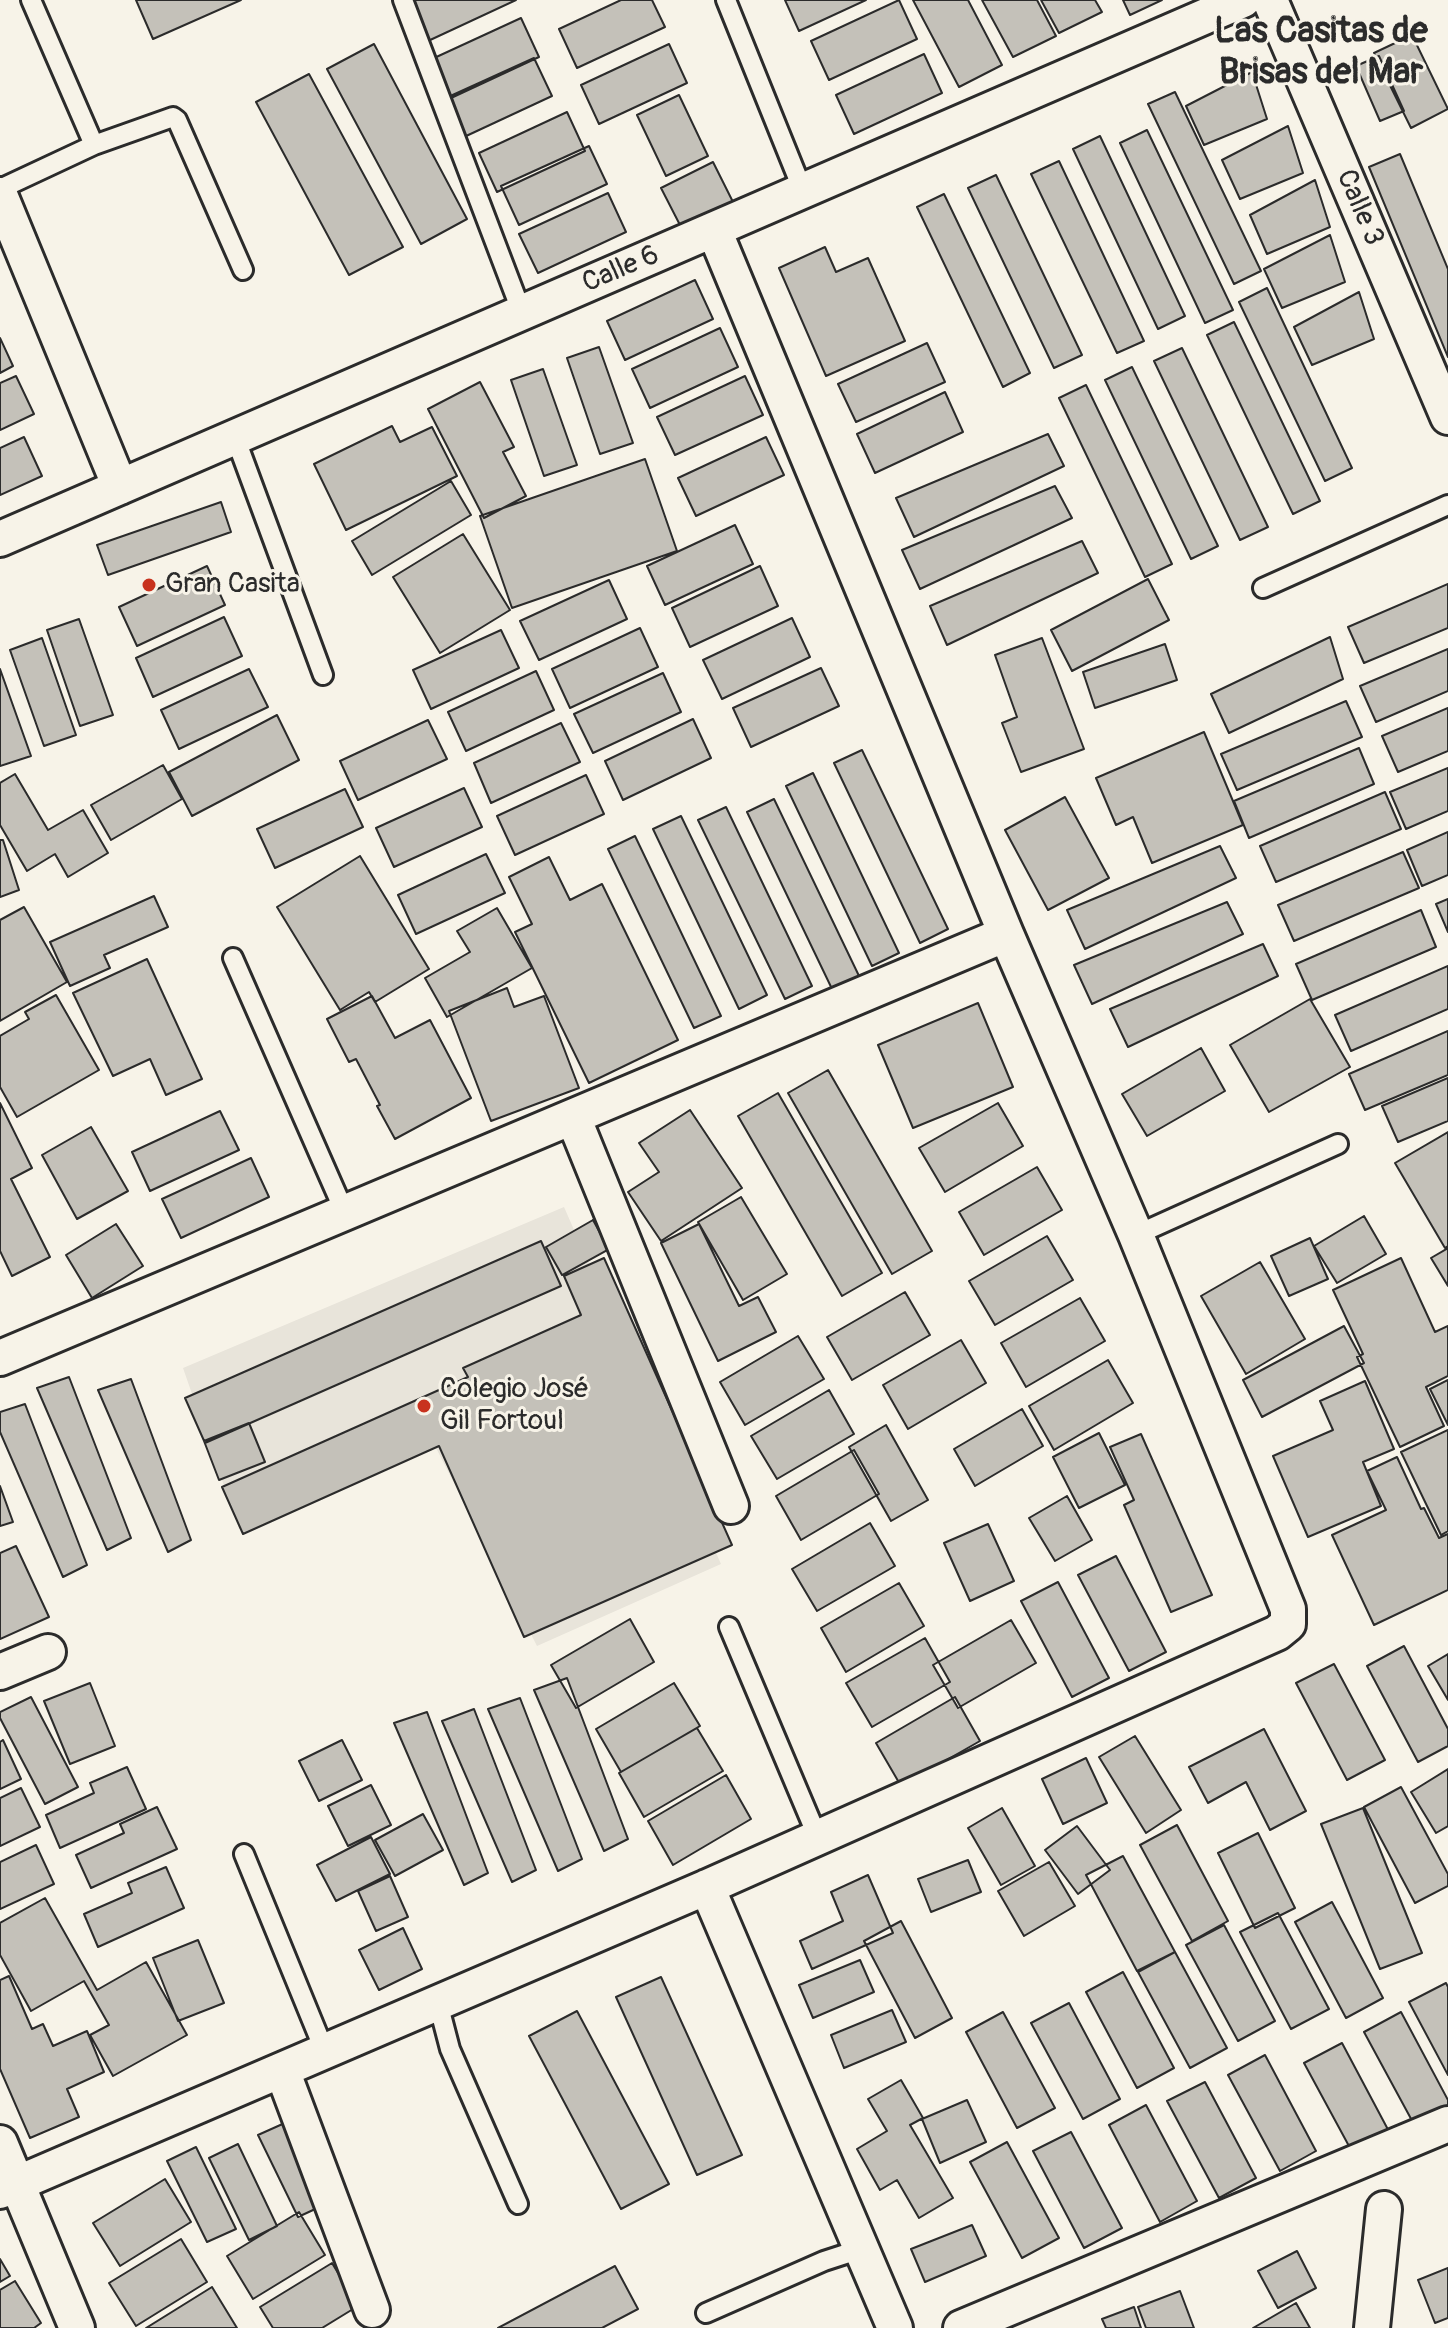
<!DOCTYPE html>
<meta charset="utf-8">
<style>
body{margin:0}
canvas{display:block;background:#f7f3e8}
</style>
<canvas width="1448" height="2328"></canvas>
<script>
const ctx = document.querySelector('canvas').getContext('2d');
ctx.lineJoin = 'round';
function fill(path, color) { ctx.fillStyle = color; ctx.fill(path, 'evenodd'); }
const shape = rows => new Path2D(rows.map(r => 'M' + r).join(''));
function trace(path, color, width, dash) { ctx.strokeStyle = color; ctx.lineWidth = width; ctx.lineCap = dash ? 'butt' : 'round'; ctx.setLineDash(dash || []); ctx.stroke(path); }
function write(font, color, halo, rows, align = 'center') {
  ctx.font = font + ' Pangolin,sans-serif'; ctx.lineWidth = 6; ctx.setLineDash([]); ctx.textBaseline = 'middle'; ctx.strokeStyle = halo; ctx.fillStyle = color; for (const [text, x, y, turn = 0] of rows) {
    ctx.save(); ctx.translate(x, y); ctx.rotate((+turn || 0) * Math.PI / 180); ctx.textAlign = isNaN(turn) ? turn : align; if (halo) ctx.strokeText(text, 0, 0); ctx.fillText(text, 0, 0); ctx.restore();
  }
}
fill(shape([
 [564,1207,721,1564,537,1646,434,1444,239,1529,183,1368]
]), '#e8e4da');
const building = shape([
 [136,0,241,0,153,39,136,0],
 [413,0,516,0,428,41,410,2,413,0],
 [621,0,652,0,665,27,577,68,559,29,621,0],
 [785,0,866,0,799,31,785,0],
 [899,0,917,39,829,80,811,41,899,0],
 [913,0,968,0,1002,65,959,87,913,0],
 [982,0,1037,0,1056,36,1013,57,982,0],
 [1041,0,1095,0,1102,12,1059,33,1041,0],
 [1123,0,1162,0,1130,15,1123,0],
 [521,18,539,57,451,98,432,59,521,18],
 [1412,35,1448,109,1411,128,1374,53,1412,35],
 [374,44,467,219,421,244,327,69,374,44],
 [669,44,687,83,599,124,581,85,669,44],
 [924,54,942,93,854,134,836,95,924,54],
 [1379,56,1404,111,1380,121,1356,66,1379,56],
 [534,58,552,96,464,137,446,98,534,58],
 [1252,72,1267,119,1204,145,1186,106,1252,72],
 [309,74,403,247,349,275,256,102,309,74],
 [1175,92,1261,271,1234,284,1148,104,1175,92],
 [679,95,708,156,666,176,637,115,679,95],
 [567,112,585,151,497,192,479,153,567,112],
 [1288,126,1303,173,1240,199,1222,160,1288,126],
 [1147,130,1233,310,1205,323,1120,143,1147,130],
 [1100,136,1185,316,1158,329,1073,149,1100,136],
 [589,146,607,184,519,225,501,186,589,146],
 [1400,154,1448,269,1448,357,1369,167,1400,154],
 [1059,161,1144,341,1117,353,1031,174,1059,161],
 [713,162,733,202,681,227,661,188,713,162],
 [996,175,1082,355,1054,368,968,188,996,175],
 [1315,180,1330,227,1267,254,1250,215,1315,180],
 [608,193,626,232,538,273,519,234,608,193],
 [944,194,1030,373,1003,387,917,207,944,194],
 [1330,235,1345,282,1282,308,1264,269,1330,235],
 [825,247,836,272,868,258,905,341,826,376,779,268,825,247],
 [695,280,713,319,625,360,607,321,695,280],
 [1267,288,1352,468,1325,481,1239,302,1267,288],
 [1359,292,1374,339,1312,365,1294,327,1359,292],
 [1234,322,1320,501,1293,514,1207,335,1234,322],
 [720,328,738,367,650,408,632,369,720,328],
 [0,338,13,366,0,373,0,338],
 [927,343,945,382,856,422,838,384,927,343],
 [599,347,633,443,600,454,567,358,599,347],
 [1182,348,1268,527,1240,540,1154,361,1182,348],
 [1132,367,1218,546,1191,559,1105,380,1132,367],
 [543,369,577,465,544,476,511,380,543,369],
 [16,376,34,414,0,430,0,383,16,376],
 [745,376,763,415,675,455,657,417,745,376],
 [480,382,514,447,503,452,526,496,484,518,428,409,480,382],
 [1086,385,1172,564,1145,577,1059,398,1086,385],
 [945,392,963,432,875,473,857,434,945,392],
 [392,426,400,442,432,427,457,476,346,530,314,464,392,426],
 [1048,434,1064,466,914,537,896,498,1048,434],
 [24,437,42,476,0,495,0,448,24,437],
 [766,437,784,475,696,516,678,478,766,437],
 [645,459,677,551,512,608,480,516,645,459],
 [451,481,471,515,372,575,352,541,451,481],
 [1055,486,1072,518,920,589,902,550,1055,486],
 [221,502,231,532,108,575,97,545,221,502],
 [735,525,753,564,665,605,647,566,735,525],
 [463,534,510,610,440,653,393,577,463,534],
 [1082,541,1098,573,947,645,930,606,1082,541],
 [207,566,225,605,137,646,119,607,207,566],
 [760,566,778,606,690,647,672,608,760,566],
 [1148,579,1169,620,1072,671,1051,630,1148,579],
 [609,580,627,619,539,660,520,621,609,580],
 [1448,584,1448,628,1364,663,1348,627,1448,584],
 [224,617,242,656,153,697,136,658,224,617],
 [792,618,810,657,722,699,703,660,792,618],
 [79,619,113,715,80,726,47,630,79,619],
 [640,628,658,667,570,708,552,669,640,628],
 [501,630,519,668,431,709,413,670,501,630],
 [1330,637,1343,679,1229,733,1211,694,1330,637],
 [42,638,76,735,44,746,10,650,42,638],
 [1042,638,1084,749,1021,772,1002,723,1017,717,995,655,1042,638],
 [1165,644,1177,680,1095,708,1083,672,1165,644],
 [1448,649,1448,691,1376,722,1360,686,1448,649],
 [821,668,839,706,751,747,733,708,821,668],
 [0,669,31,756,0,766,0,669],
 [249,669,268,707,179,749,161,710,249,669],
 [536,671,554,710,466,751,448,712,536,671],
 [663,673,681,712,593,753,574,714,663,673],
 [1346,701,1362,737,1237,790,1221,754,1346,701],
 [1448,708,1448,751,1398,772,1382,736,1448,708],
 [277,715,299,760,192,816,169,772,277,715],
 [693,719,711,758,623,800,605,761,693,719],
 [428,720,447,759,358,800,340,761,428,720],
 [561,723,580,762,491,803,474,763,561,723],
 [1204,732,1243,825,1152,863,1133,817,1116,825,1096,778,1204,732],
 [1359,748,1374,784,1249,838,1234,801,1359,748],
 [862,750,948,929,920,943,834,763,862,750],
 [163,765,182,799,111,840,91,805,163,765],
 [1448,768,1448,811,1406,829,1390,792,1448,768],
 [813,773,899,953,872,966,786,786,813,773],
 [15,774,48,830,83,810,108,853,68,877,55,854,27,871,0,825,0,783,15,774],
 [586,775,604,814,515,855,497,816,586,775],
 [464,788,482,827,394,867,376,828,464,788],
 [345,789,363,827,275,868,257,829,345,789],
 [1385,792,1401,829,1276,882,1260,846,1385,792],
 [1065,797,1109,878,1048,910,1005,830,1065,797],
 [774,799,860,978,833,991,747,812,774,799],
 [726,807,812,986,785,999,698,820,726,807],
 [681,816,767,995,739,1009,653,829,681,816],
 [1448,832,1448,875,1422,886,1407,850,1448,832],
 [635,836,721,1016,694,1028,608,849,635,836],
 [0,840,3,840,19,890,0,897,0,840],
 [1220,846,1236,878,1085,949,1067,910,1220,846],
 [1403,852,1419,888,1294,941,1278,905,1403,852],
 [486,854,505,893,416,934,398,895,486,854],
 [360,856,429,969,375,1002,369,992,340,1010,277,907,360,856],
 [549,857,570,900,602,884,678,1040,589,1083,515,932,532,924,509,877,549,857],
 [154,896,168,927,104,955,110,968,70,986,50,942,154,896],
 [1448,899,1448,932,1436,904,1448,899],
 [1227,902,1243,934,1092,1004,1074,965,1227,902],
 [24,907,67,982,0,1021,0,920,24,907],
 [497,908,532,968,447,1017,425,978,470,952,457,931,497,908],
 [1421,910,1436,947,1312,1000,1296,964,1421,910],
 [1263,944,1278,976,1128,1047,1110,1009,1263,944],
 [147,959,202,1079,166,1095,150,1059,113,1076,73,993,147,959],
 [1448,966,1448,1009,1351,1051,1335,1015,1448,966],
 [507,988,514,1007,544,996,579,1088,491,1121,449,1011,507,988],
 [56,995,99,1070,17,1117,0,1087,0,1036,29,1019,25,1012,56,995],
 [372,996,395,1038,430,1020,471,1098,395,1139,377,1106,380,1105,356,1059,349,1062,327,1019,372,996],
 [1310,999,1350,1067,1269,1112,1230,1045,1310,999],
 [978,1003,1013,1087,913,1128,878,1045,978,1003],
 [1448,1031,1448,1075,1365,1110,1349,1074,1448,1031],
 [1201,1048,1225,1091,1147,1136,1122,1094,1201,1048],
 [828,1070,932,1251,892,1274,788,1093,828,1070],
 [1448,1078,1448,1121,1398,1142,1382,1106,1448,1078],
 [778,1093,882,1273,842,1296,738,1116,778,1093],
 [0,1103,32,1168,11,1179,50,1257,12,1276,0,1251,0,1103],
 [998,1103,1023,1146,945,1192,919,1148,998,1103],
 [690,1110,742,1188,661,1241,628,1192,659,1172,639,1143,690,1110],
 [220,1111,239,1150,150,1191,132,1152,220,1111],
 [91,1127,128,1191,77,1219,42,1155,91,1127],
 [1448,1132,1448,1246,1445,1248,1395,1163,1448,1132],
 [251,1158,269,1197,181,1238,162,1199,251,1158],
 [1037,1167,1062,1210,984,1255,959,1212,1037,1167],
 [741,1197,787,1274,743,1300,698,1222,741,1197],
 [1364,1216,1386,1254,1337,1283,1314,1246,1364,1216],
 [593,1220,609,1249,562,1275,546,1247,593,1220],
 [116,1224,143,1266,92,1298,66,1255,116,1224],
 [699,1224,739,1306,758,1297,776,1332,718,1361,661,1243,699,1224],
 [1047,1236,1073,1280,995,1325,969,1281,1047,1236],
 [1310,1238,1328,1279,1289,1296,1271,1256,1310,1238],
 [541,1241,561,1286,205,1443,185,1398,541,1241],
 [1448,1248,1448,1286,1431,1258,1448,1248],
 [604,1258,732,1545,524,1637,439,1446,243,1534,222,1487,468,1377,463,1368,581,1315,564,1276,604,1258],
 [1401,1258,1435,1332,1448,1326,1448,1376,1426,1387,1444,1426,1400,1447,1357,1357,1363,1354,1333,1290,1401,1258],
 [1260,1262,1305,1339,1246,1374,1201,1296,1260,1262],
 [905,1292,930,1335,852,1380,827,1337,905,1292],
 [1080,1298,1105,1341,1026,1387,1001,1343,1080,1298],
 [1344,1326,1364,1363,1262,1417,1243,1380,1344,1326],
 [798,1336,824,1379,745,1425,720,1382,798,1336],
 [961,1340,986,1383,908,1429,883,1385,961,1340],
 [1108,1360,1133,1403,1054,1450,1029,1406,1108,1360],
 [69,1377,131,1538,107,1550,37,1388,69,1377],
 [131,1379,191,1540,168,1552,98,1390,131,1379],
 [1448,1380,1448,1425,1430,1389,1448,1380],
 [1365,1381,1394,1449,1363,1462,1381,1506,1308,1537,1273,1456,1333,1430,1320,1401,1365,1381],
 [829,1390,854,1434,777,1479,751,1436,829,1390],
 [25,1404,87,1565,63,1577,0,1432,0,1412,25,1404],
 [1022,1409,1043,1446,975,1486,954,1449,1022,1409],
 [249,1423,265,1462,219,1480,204,1441,249,1423],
 [886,1425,928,1500,891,1521,849,1447,886,1425],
 [1448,1430,1448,1531,1441,1535,1401,1452,1448,1430],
 [1099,1433,1125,1485,1079,1508,1053,1457,1099,1433],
 [1141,1434,1212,1595,1171,1612,1124,1505,1134,1500,1110,1447,1141,1434],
 [854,1450,879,1494,801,1540,776,1496,854,1450],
 [1397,1457,1421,1509,1424,1508,1439,1538,1448,1534,1448,1590,1374,1625,1332,1535,1386,1510,1367,1471,1397,1457],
 [0,1486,13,1522,0,1526,0,1486],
 [1067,1496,1092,1540,1055,1561,1029,1518,1067,1496],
 [870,1523,895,1566,817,1611,792,1569,870,1523],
 [988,1524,1014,1581,970,1601,944,1543,988,1524],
 [16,1546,49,1617,0,1639,0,1553,16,1546],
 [1116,1556,1166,1652,1129,1671,1078,1575,1116,1556],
 [1058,1582,1109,1678,1072,1697,1021,1601,1058,1582],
 [899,1583,924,1626,846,1672,821,1628,899,1583],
 [630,1619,654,1662,576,1708,551,1665,630,1619],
 [1011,1620,1036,1663,958,1708,933,1665,1011,1620],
 [925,1638,950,1682,872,1727,846,1683,925,1638],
 [1404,1646,1448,1729,1448,1746,1418,1762,1367,1666,1404,1646],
 [1448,1654,1448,1700,1428,1666,1448,1654],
 [1334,1664,1385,1760,1347,1780,1296,1683,1334,1664],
 [567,1678,628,1839,604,1851,534,1690,567,1678],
 [90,1683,115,1746,70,1764,44,1701,90,1683],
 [674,1683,700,1726,621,1772,596,1729,674,1683],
 [31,1697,78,1787,45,1804,0,1718,0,1712,31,1697],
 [955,1697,980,1741,901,1786,876,1743,955,1697],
 [520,1698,582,1859,558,1871,488,1709,520,1698],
 [474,1709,536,1870,512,1882,442,1721,474,1709],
 [427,1712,488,1873,464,1885,394,1723,427,1712],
 [697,1728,723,1771,644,1817,619,1773,697,1728],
 [1264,1729,1306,1811,1270,1830,1246,1782,1208,1803,1189,1767,1264,1729],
 [1135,1736,1181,1810,1146,1833,1099,1757,1135,1736],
 [3,1740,21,1779,0,1789,0,1742,3,1740],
 [342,1740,362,1780,319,1801,299,1761,342,1740],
 [1086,1758,1107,1803,1063,1824,1042,1779,1086,1758],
 [127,1767,146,1809,60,1848,46,1815,94,1793,90,1783,127,1767],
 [1448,1769,1448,1826,1436,1833,1411,1792,1448,1769],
 [726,1775,751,1819,673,1865,648,1821,726,1775],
 [371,1785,391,1825,348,1846,328,1806,371,1785],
 [1401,1787,1448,1874,1448,1886,1415,1903,1364,1807,1401,1787],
 [21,1788,40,1827,0,1846,0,1798,21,1788],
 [157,1807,177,1849,91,1888,76,1855,124,1833,120,1824,157,1807],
 [1002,1808,1035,1866,1001,1885,968,1828,1002,1808],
 [1363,1808,1422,1953,1380,1969,1321,1824,1363,1808],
 [423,1814,443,1850,395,1876,375,1840,423,1814],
 [1177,1825,1228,1921,1192,1941,1140,1845,1177,1825],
 [1077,1826,1110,1870,1078,1894,1045,1850,1077,1826],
 [1258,1833,1295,1908,1255,1928,1218,1853,1258,1833],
 [371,1837,390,1874,336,1901,317,1865,371,1837],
 [36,1845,54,1884,0,1909,0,1862,36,1845],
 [1123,1856,1175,1952,1137,1971,1086,1875,1123,1856],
 [968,1860,981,1892,931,1912,918,1879,968,1860],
 [1049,1862,1075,1906,1024,1936,998,1891,1049,1862],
 [166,1867,184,1908,98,1947,84,1914,132,1893,128,1883,166,1867],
 [868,1875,893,1933,812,1969,800,1941,843,1921,831,1892,868,1875],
 [390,1876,408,1917,376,1931,358,1891,390,1876],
 [45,1898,97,1990,146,1962,187,2035,113,2076,90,2035,109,2025,84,1981,31,2011,0,1955,0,1923,45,1898],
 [1332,1902,1383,1998,1346,2018,1295,1922,1332,1902],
 [1278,1913,1329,2009,1291,2029,1240,1932,1278,1913],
 [901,1921,952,2018,915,2038,864,1941,901,1921],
 [1224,1925,1275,2021,1238,2041,1186,1945,1224,1925],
 [403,1928,422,1969,379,1990,359,1950,403,1928],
 [198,1940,224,2003,178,2021,153,1958,198,1940],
 [1175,1952,1227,2048,1190,2068,1138,1972,1175,1952],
 [860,1960,874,1992,813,2018,799,1985,860,1960],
 [1123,1972,1174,2068,1137,2088,1086,1992,1123,1972],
 [9,1976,32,2029,43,2024,53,2046,87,2031,104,2072,67,2089,79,2117,30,2138,0,2069,0,1980,9,1976],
 [661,1977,742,2155,697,2175,616,1997,661,1977],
 [1446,1983,1448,1987,1448,2075,1409,2002,1446,1983],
 [1069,2003,1120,2099,1083,2119,1031,2023,1069,2003],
 [892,2010,906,2042,844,2068,831,2035,892,2010],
 [577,2011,669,2184,621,2209,529,2036,577,2011],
 [1003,2012,1055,2108,1017,2128,966,2032,1003,2012],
 [1401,2012,1448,2100,1448,2111,1416,2128,1364,2032,1401,2012],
 [1342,2043,1393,2139,1356,2159,1304,2063,1342,2043],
 [1265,2055,1316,2151,1280,2171,1228,2075,1265,2055],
 [901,2080,923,2118,910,2125,953,2198,919,2218,897,2180,880,2190,857,2149,887,2131,868,2099,901,2080],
 [1205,2082,1256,2178,1219,2198,1167,2101,1205,2082],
 [967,2100,986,2142,940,2163,922,2119,967,2100],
 [1146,2105,1197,2201,1160,2222,1109,2125,1146,2105],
 [287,2122,326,2204,298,2217,258,2135,287,2122],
 [1071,2132,1122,2228,1084,2248,1033,2151,1071,2132],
 [1007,2142,1059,2238,1022,2258,970,2162,1007,2142],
 [238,2144,277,2226,249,2240,209,2158,238,2144],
 [196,2147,236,2229,207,2242,167,2161,196,2147],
 [165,2179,191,2222,120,2266,93,2223,165,2179],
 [299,2212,325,2255,253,2299,227,2256,299,2212],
 [972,2225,986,2256,925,2282,911,2249,972,2225],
 [181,2239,207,2282,136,2326,109,2283,181,2239],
 [1297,2251,1316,2288,1278,2308,1258,2271,1297,2251],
 [0,2259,10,2276,0,2282,0,2259],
 [332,2263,358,2306,322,2328,273,2328,260,2307,332,2263],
 [615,2266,638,2309,602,2328,498,2328,615,2266],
 [1448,2268,1448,2318,1435,2323,1418,2280,1448,2268],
 [15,2281,41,2323,34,2328,0,2328,0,2290,15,2281],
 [212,2287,237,2328,146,2328,212,2287],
 [1180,2291,1194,2328,1146,2328,1138,2307,1180,2291],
 [1296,2303,1310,2328,1253,2328,1296,2303],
 [1134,2307,1141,2328,1106,2328,1102,2319,1134,2307]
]);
fill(building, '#c4c1b9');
trace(building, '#2b2b2b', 2);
const lane = shape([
 [403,0,522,313],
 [726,0,803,191],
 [94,145,173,117,177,120,243,270],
 [0,189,94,145,31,0],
 [235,437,323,675],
 [1263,588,1448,505],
 [233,958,345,1213],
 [1136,1235,1338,1144],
 [729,1627,818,1838],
 [244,1854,325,2052],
 [438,2003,450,2049,518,2204],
 [706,2313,824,2261,861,2249]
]);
const street = shape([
 [1270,0,1448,417],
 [0,195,120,487],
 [0,539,1243,0],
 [573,1117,731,1506],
 [0,1358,1006,934],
 [0,1672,48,1652],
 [707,1887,895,2328],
 [282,2070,372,2310],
 [0,2143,77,2328],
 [0,2191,707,1887,1277,1633,1288,1624,1288,1609,1136,1235,1006,934,714,230],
 [961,2328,1448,2124],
 [1372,2328,1384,2209]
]);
trace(lane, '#2b2b2b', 24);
trace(street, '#2b2b2b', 40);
trace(lane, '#f7f3e8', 18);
trace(street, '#f7f3e8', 34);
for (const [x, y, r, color] of [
 [149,585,8,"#c8321e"],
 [424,1406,8,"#c8321e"]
]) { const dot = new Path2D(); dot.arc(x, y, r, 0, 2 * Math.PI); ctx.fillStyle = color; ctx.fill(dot); trace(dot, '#f7f3e8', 3); }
write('28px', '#2b2b2b', '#f7f3e8', [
 ["Calle 3",1359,208,67],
 ["Calle 6",621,270,-23]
]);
write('28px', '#2b2b2b', '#f7f3e8', [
 ["Gran Casita",165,585],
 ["Colegio José",440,1390],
 ["Gil Fortoul",440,1422]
], 'left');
write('bold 36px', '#2b2b2b', '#f7f3e8', [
 ["Las Casitas de",1321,33],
 ["Brisas del Mar",1321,74]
]);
</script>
